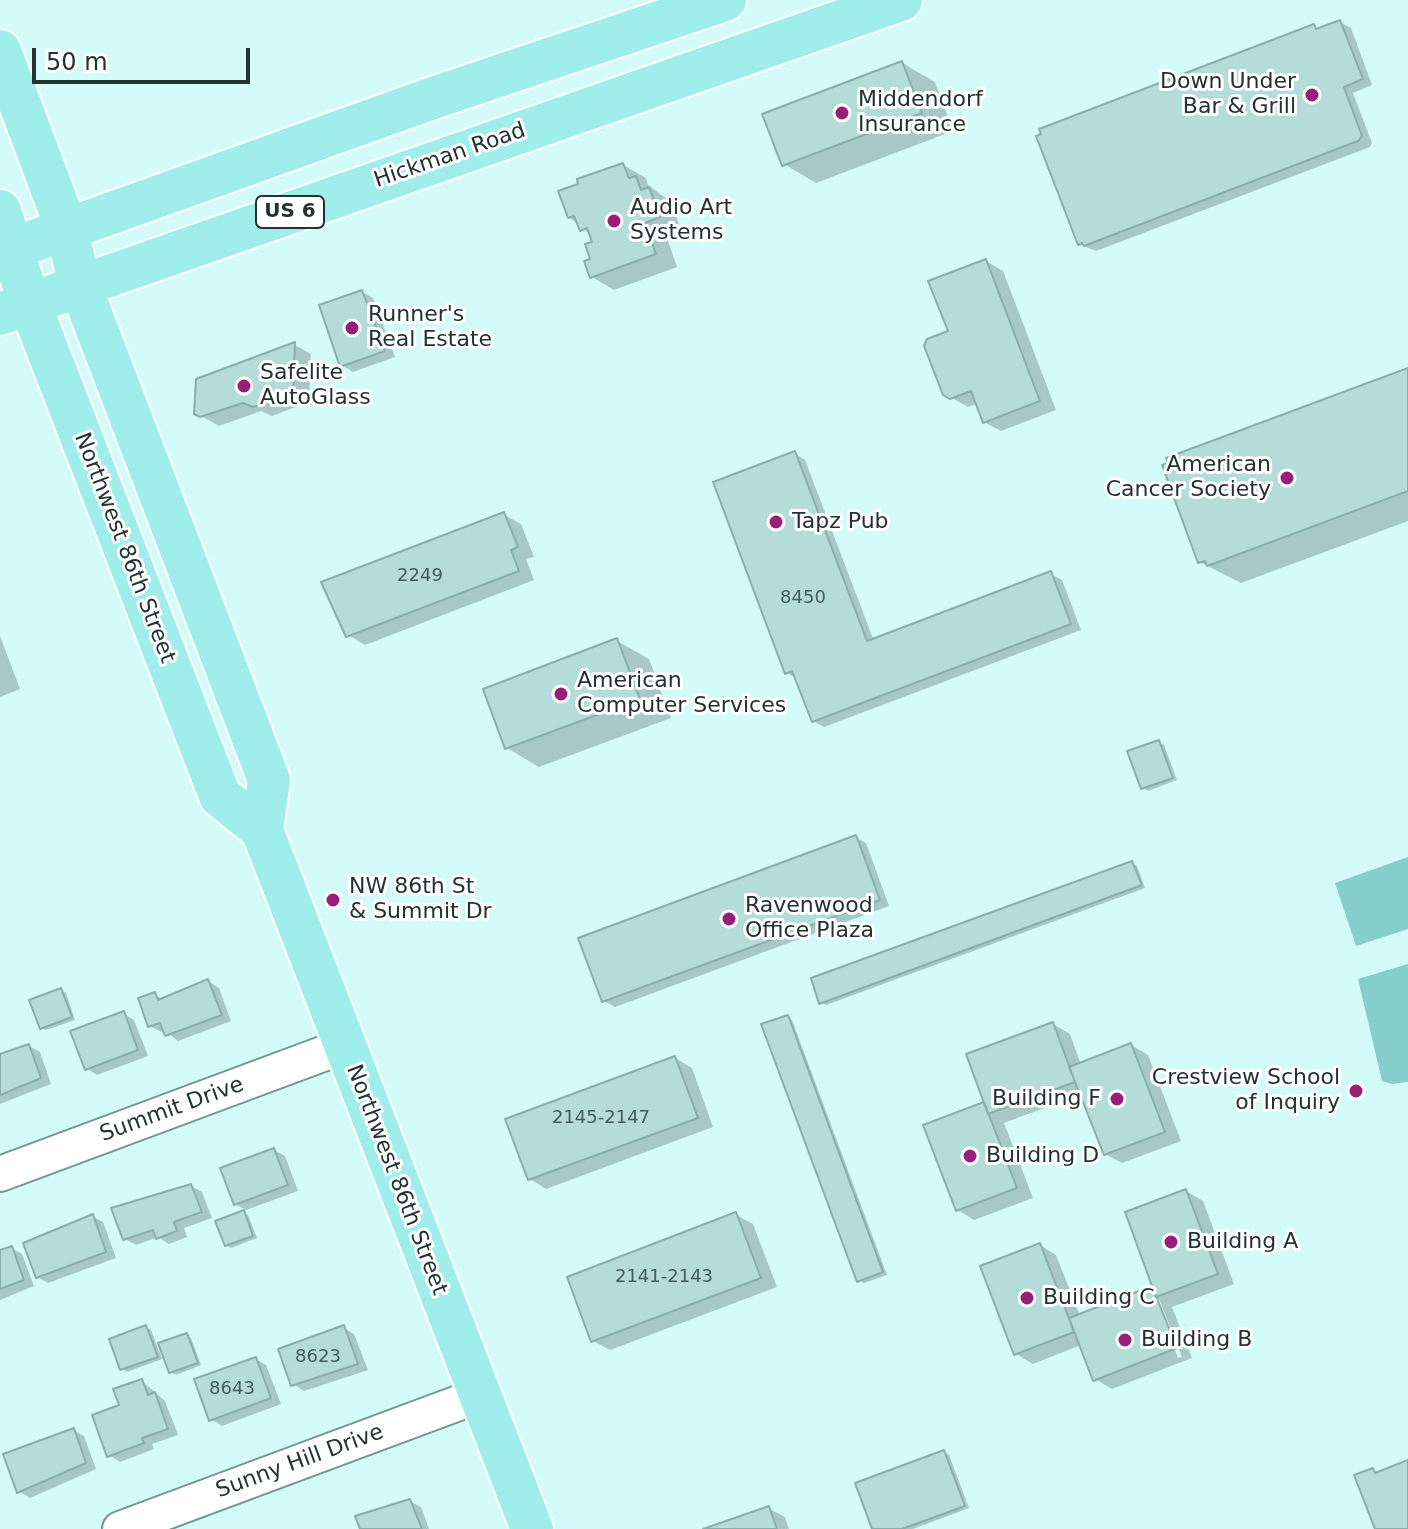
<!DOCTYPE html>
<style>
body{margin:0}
#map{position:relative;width:1408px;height:1529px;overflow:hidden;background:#d2fbf9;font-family:"DejaVu Sans",sans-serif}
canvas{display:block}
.scale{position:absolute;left:32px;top:48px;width:218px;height:36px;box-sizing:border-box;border:4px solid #233332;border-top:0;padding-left:10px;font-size:24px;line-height:28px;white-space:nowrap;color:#233332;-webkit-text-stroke:6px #fff;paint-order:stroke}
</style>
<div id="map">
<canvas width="1408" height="1529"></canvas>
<div class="scale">50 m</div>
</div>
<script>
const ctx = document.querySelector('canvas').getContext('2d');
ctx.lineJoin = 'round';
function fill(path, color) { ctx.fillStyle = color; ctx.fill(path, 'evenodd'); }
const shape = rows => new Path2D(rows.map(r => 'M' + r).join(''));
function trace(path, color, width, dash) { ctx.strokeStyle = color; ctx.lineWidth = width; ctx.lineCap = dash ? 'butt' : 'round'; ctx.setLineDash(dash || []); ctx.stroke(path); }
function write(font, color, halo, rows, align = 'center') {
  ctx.font = font + ' "DejaVu Sans",sans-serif'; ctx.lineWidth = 6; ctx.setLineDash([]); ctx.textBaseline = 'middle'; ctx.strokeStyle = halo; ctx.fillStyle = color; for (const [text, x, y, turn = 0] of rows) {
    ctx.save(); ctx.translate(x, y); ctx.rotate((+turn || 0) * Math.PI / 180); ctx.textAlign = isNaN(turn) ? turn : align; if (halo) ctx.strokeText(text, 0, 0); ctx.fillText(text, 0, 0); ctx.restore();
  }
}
fill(shape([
 [1408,857,1408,929,1356,946,1335,883],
 [1408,964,1408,1082,1392,1084,1382,1081,1358,979]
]), '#85cecb');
fill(shape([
 [1340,22,1351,28,1372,85,1353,93,1372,143,1370,147,1096,251,1079,244,1314,26,1320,30],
 [902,63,935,82,953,131,816,183,784,164],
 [623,165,646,178,648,185,671,202,681,230,666,235,677,267,614,290,592,277,592,236,569,217],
 [986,261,1003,271,1056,410,1001,431,984,422,977,404,968,407,945,394,950,333],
 [362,292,373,298,395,357,353,372,342,365],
 [295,345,311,354,309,402,272,416,261,411,219,426,196,413],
 [1408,371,1408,521,1241,583,1200,562],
 [794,453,805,460,874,641,1051,574,1062,580,1081,630,824,727,813,721,797,679,787,673],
 [504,515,521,524,534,557,526,559,534,580,365,645,348,635],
 [0,636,20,689,0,697],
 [617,641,649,659,671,718,539,767,507,748],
 [1159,742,1164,745,1177,780,1148,791,1143,788],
 [855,837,866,843,889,906,615,1007,604,1001],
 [1132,863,1137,866,1145,888,826,1005,821,1002],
 [208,981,219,988,231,1021,178,1041,165,1030,161,1032,150,1026,154,994,164,1000],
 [61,990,66,993,75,1020,46,1030,41,1027],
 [123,1013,134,1020,148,1056,97,1075,86,1068],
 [787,1017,792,1020,887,1275,864,1283,859,1280],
 [1053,1024,1070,1034,1081,1065,1131,1045,1148,1055,1181,1141,1122,1163,1105,1154,1082,1094,1004,1123,1033,1198,974,1220,958,1210,986,1103],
 [29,1046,40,1052,51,1084,0,1104,0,1056],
 [675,1058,692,1068,713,1127,546,1189,530,1179],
 [274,1150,285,1156,298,1191,246,1210,235,1204],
 [191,1186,202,1192,212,1218,184,1228,187,1237,169,1244,158,1237,136,1245,125,1239,114,1209],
 [1186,1191,1203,1201,1234,1284,1172,1307,1192,1358,1112,1389,1095,1379,1081,1345,1033,1364,1016,1354,1040,1245,1056,1255,1080,1316,1155,1287],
 [1155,1299,1159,1299,1182,1357,1178,1358],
 [244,1213,248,1215,257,1238,231,1248,226,1245],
 [736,1215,753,1224,777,1287,610,1350,593,1341],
 [92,1216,103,1222,116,1258,48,1283,37,1277],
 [11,1248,22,1254,34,1286,0,1300,0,1252],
 [146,1327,151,1330,162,1359,127,1372,122,1369],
 [344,1328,354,1334,368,1370,304,1391,293,1384],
 [186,1335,191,1338,201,1365,176,1375,171,1372],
 [255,1359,266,1365,281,1404,222,1426,211,1419],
 [142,1381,165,1401,178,1435,152,1444,154,1449,120,1462,109,1455,122,1406],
 [73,1430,84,1436,96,1469,30,1498,19,1491],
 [944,1452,949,1455,969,1508,913,1529,875,1529],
 [410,1501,421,1507,429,1529,362,1529],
 [768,1508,785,1517,789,1529,709,1529]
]), '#0003');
const building = shape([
 [1340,20,1363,79,1344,87,1362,136,1358,141,1084,246,1082,243,1078,245,1036,136,1041,134,1039,129,1314,24,1316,29,1340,20],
 [902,61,922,113,782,166,762,114,902,61],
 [623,163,629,178,636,176,641,190,649,187,660,217,645,223,656,254,590,278,584,261,590,259,585,244,592,242,587,228,580,231,574,216,568,218,558,191,578,184,577,179,623,163],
 [986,259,1040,401,983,423,971,391,950,399,943,395,924,346,927,339,948,331,928,281,986,259],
 [362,290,385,351,340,367,319,305,362,290],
 [295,342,293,393,253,407,243,403,200,417,194,414,196,379,295,342],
 [1408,368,1408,491,1207,566,1205,561,1198,563,1162,465,1168,463,1166,458,1408,368],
 [795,451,867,641,1051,571,1071,624,812,722,792,671,785,674,713,482,795,451],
 [504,512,518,547,511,550,519,571,346,637,321,582,504,512],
 [617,638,640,699,505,749,483,689,617,638],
 [1159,740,1173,778,1141,789,1127,751,1159,740],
 [856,835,880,900,602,1002,578,938,856,835],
 [1132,861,1142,885,819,1004,811,978,1132,861],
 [208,979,222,1015,165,1036,160,1023,148,1027,138,998,155,992,158,1000,208,979],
 [61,988,72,1017,40,1029,29,1000,61,988],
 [124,1011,138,1050,85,1070,70,1031,124,1011],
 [788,1015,883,1272,857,1282,761,1024,788,1015],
 [1053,1022,1075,1082,988,1114,966,1054,1053,1022],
 [1131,1043,1165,1132,1104,1155,1069,1067,1131,1043],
 [29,1044,41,1078,0,1095,0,1054,29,1044],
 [675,1056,698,1118,528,1180,505,1119,675,1056],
 [984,1102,1017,1188,956,1211,923,1125,984,1102],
 [274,1148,288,1185,234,1205,220,1168,274,1148],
 [191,1184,202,1212,174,1222,177,1231,156,1239,153,1230,123,1240,111,1208,191,1184],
 [1186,1189,1218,1274,1156,1297,1125,1212,1186,1189],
 [244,1210,253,1236,225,1246,215,1221,244,1210],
 [736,1212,761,1278,591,1342,567,1277,736,1212],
 [93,1214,106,1252,36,1278,23,1243,93,1214],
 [1040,1243,1074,1332,1014,1355,980,1266,1040,1243],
 [12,1246,24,1280,0,1289,0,1250,12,1246],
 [1152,1286,1177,1348,1093,1381,1069,1318,1152,1286],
 [146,1325,158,1357,120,1370,109,1339,146,1325],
 [344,1325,358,1364,291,1386,278,1349,344,1325],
 [187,1333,198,1363,169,1373,158,1343,187,1333],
 [256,1357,271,1398,209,1421,194,1379,256,1357],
 [142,1379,148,1395,155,1392,168,1429,142,1438,144,1443,107,1457,92,1415,119,1405,113,1389,142,1379],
 [74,1428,86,1463,17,1493,3,1454,74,1428],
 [944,1450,965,1506,902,1529,872,1529,855,1483,944,1450],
 [1408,1460,1408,1529,1375,1529,1354,1475,1373,1468,1375,1473,1408,1460],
 [410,1499,422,1529,360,1529,355,1516,410,1499],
 [769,1506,777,1529,703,1529,769,1506]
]);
fill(building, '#b4dcd9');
trace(building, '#88aeac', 2);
const minor = shape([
 [0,1174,344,1046],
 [120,1529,480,1395]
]);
const major = shape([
 [0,51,66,227,80,285,269,780,262,830,532,1529],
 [0,211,29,302,220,796,262,830],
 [0,253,433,98,725,0],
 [0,314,901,0]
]);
trace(minor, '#719695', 38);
trace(major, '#fff', 46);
trace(minor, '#fff', 34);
trace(major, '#a0eeeb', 42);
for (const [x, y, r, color] of [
 [1312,95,8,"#991e77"],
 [842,113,8,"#991e77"],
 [614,221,8,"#991e77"],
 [352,328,8,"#991e77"],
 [244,386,8,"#991e77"],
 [1287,478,8,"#991e77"],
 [776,522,8,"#991e77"],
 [561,694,8,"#991e77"],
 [333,900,8,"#991e77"],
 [729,919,8,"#991e77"],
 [1356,1091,8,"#991e77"],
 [1117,1099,8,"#991e77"],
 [970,1156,8,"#991e77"],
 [1171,1242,8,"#991e77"],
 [1027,1298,8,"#991e77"],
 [1125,1340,8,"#991e77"]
]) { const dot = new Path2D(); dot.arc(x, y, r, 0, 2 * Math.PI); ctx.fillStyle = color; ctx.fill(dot); trace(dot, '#fff', 3); }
write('18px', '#475d5c', null, [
 ["2249",420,576],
 ["8450",803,598],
 ["2145-2147",601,1118],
 ["2141-2143",664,1277],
 ["8623",318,1357],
 ["8643",232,1389]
]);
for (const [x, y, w] of [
 [290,212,68]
]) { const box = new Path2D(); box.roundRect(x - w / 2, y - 16, w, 32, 6); ctx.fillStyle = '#fff'; ctx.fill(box); trace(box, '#233332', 2); }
write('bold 20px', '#233332', null, [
 ["US 6",290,212]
]);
write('22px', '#233332', '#fff', [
 ["Down Under",1296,82,"right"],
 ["Bar & Grill",1296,107,"right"],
 ["Middendorf",858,100],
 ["Insurance",858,125],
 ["Audio Art",630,208],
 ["Systems",630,233],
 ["Runner's",368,315],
 ["Real Estate",368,340],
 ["Safelite",260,373],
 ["AutoGlass",260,398],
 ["American",1271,465,"right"],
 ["Cancer Society",1271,490,"right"],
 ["Tapz Pub",792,522],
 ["American",577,681],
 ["Computer Services",577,706],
 ["NW 86th St",349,887],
 ["& Summit Dr",349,912],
 ["Ravenwood",745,906],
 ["Office Plaza",745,931],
 ["Crestview School",1340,1078,"right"],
 ["of Inquiry",1340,1103,"right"],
 ["Building F",1101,1099,"right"],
 ["Building D",986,1156],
 ["Building A",1187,1242],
 ["Building C",1043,1298],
 ["Building B",1141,1340]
], 'left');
write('22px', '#233332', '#fff', [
 ["Hickman Road",450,156,-19],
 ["Northwest 86th Street",124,548,69],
 ["Summit Drive",172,1110,-20],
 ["Northwest 86th Street",396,1180,69],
 ["Sunny Hill Drive",300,1462,-20]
]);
</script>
